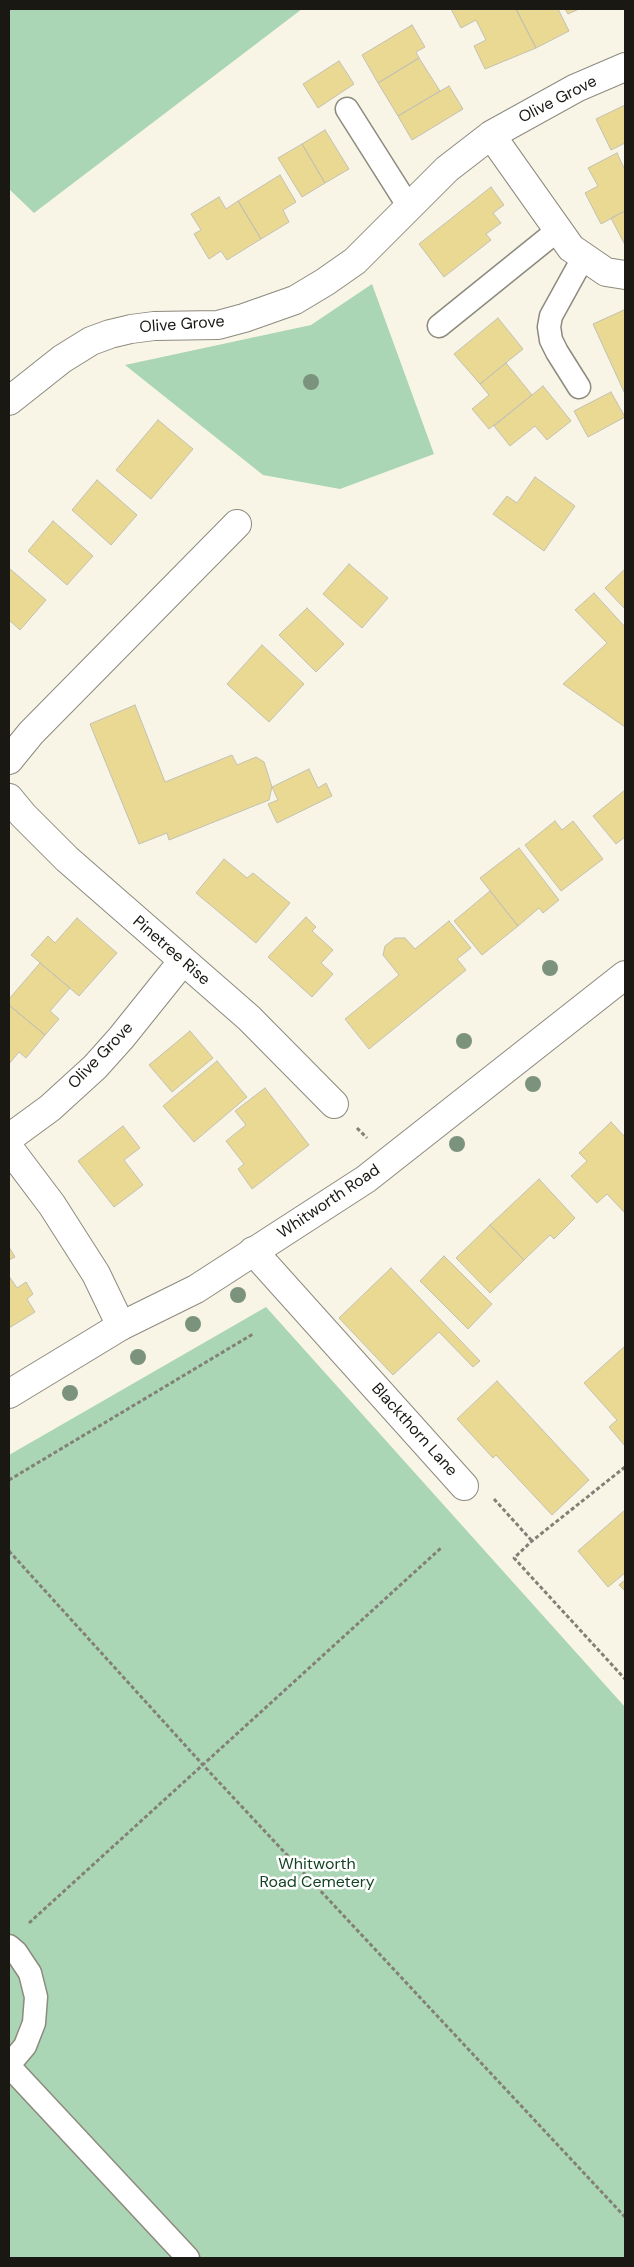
<!DOCTYPE html>
<style>
body{margin:0}
#map{position:relative;width:634px;height:2267px;overflow:hidden;background:#f8f5e7;font-family:"DM Sans",sans-serif}
canvas{display:block}
.frame{position:absolute;inset:0;border:10px solid #191813;pointer-events:none}
</style>
<div id="map">
<canvas width="634" height="2267"></canvas>
<div class="frame"></div>
</div>
<script>
const ctx = document.querySelector('canvas').getContext('2d');
ctx.lineJoin = 'round';
function fill(path, color) { ctx.fillStyle = color; ctx.fill(path, 'evenodd'); }
const shape = rows => new Path2D(rows.map(r => 'M' + r).join(''));
function trace(path, color, width, dash) { ctx.strokeStyle = color; ctx.lineWidth = width; ctx.lineCap = dash ? 'butt' : 'round'; ctx.setLineDash(dash || []); ctx.stroke(path); }
function write(font, color, halo, rows, align = 'center') {
  ctx.font = font + ' "DM Sans",sans-serif'; ctx.lineWidth = 5; ctx.setLineDash([]); ctx.textBaseline = 'middle'; ctx.strokeStyle = halo; ctx.fillStyle = color; for (const [text, x, y, turn = 0] of rows) {
    ctx.save(); ctx.translate(x, y); ctx.rotate((+turn || 0) * Math.PI / 180); ctx.textAlign = isNaN(turn) ? turn : align; if (halo) ctx.strokeText(text, 0, 0); ctx.fillText(text, 0, 0); ctx.restore();
  }
}
fill(shape([
 [9,9,302,9,34,213,9,189],
 [372,284,434,454,340,489,263,475,125,365,311,325],
 [266,1307,625,1707,625,2258,9,2258,9,1455]
]), '#abd6b5');
const building = shape([
 [451,9,516,9,536,48,485,69,474,46,486,40,476,20,461,28,451,9],
 [516,9,558,9,569,31,536,48,516,9],
 [565,9,579,9,568,14,565,9],
 [412,25,425,47,416,52,419,58,378,83,362,55,412,25],
 [419,58,440,91,398,116,378,83,419,58],
 [339,61,354,84,318,108,303,84,339,61],
 [449,86,463,109,412,140,398,116,449,86],
 [625,105,625,143,611,150,596,119,625,105],
 [325,130,349,169,325,183,302,144,325,130],
 [302,144,325,183,302,197,278,158,302,144],
 [617,153,625,170,625,211,601,224,585,193,598,186,588,168,617,153],
 [280,175,296,202,283,210,289,222,261,239,238,201,280,175],
 [491,187,504,205,493,213,501,223,486,234,491,240,444,277,419,244,491,187],
 [219,197,226,209,238,201,261,239,227,260,221,251,209,259,194,234,201,230,191,214,219,197],
 [625,211,625,245,611,218,625,211],
 [624,310,625,311,625,394,593,324,624,310],
 [498,318,523,349,480,384,454,354,498,318],
 [506,363,532,395,489,429,472,409,489,395,480,384,506,363],
 [543,386,571,421,547,440,535,426,510,446,494,426,543,386],
 [611,392,625,417,588,437,574,411,611,392],
 [158,420,193,449,151,499,116,470,158,420],
 [535,477,575,506,544,551,493,514,507,496,517,503,535,477],
 [97,480,137,515,111,545,72,510,97,480],
 [53,521,93,556,67,585,28,551,53,521],
 [349,564,388,598,362,628,323,594,349,564],
 [9,568,46,600,20,630,9,620,9,568],
 [625,569,625,609,605,588,625,569],
 [594,593,625,627,625,727,563,684,607,643,575,610,594,593],
 [307,608,344,644,316,672,279,635,307,608],
 [262,645,304,684,269,722,227,684,262,645],
 [135,705,165,782,232,755,237,765,256,757,264,762,272,787,269,800,169,840,167,833,139,844,90,724,135,705],
 [309,769,318,788,326,783,332,796,277,823,268,804,278,800,272,787,309,769],
 [625,790,625,837,616,844,593,816,625,790],
 [555,821,562,830,573,821,603,859,561,891,525,845,555,821],
 [519,848,559,900,543,913,539,908,518,926,480,878,519,848],
 [224,859,247,878,253,873,290,903,256,943,196,893,224,859],
 [490,891,518,926,482,955,454,921,490,891],
 [306,917,316,927,312,931,333,950,321,963,333,974,312,997,268,957,306,917],
 [77,918,117,953,79,996,31,955,48,936,55,943,77,918],
 [449,921,471,948,457,959,466,970,369,1049,345,1019,399,975,383,955,385,946,395,938,405,938,415,949,449,921],
 [40,963,70,988,50,1011,59,1019,45,1035,9,1005,9,999,40,963],
 [9,1005,45,1035,26,1058,19,1052,9,1064,9,1005],
 [190,1031,213,1058,172,1092,149,1065,190,1031],
 [217,1061,247,1097,194,1142,163,1106,217,1061],
 [265,1088,309,1145,252,1189,238,1169,244,1164,226,1141,246,1125,235,1111,265,1088],
 [611,1122,625,1137,625,1213,607,1194,597,1203,571,1176,587,1161,579,1153,611,1122],
 [123,1126,140,1148,124,1160,143,1185,114,1207,78,1161,123,1126],
 [539,1179,575,1218,554,1239,550,1235,524,1260,490,1225,539,1179],
 [490,1225,524,1260,490,1293,456,1258,490,1225],
 [9,1247,15,1257,9,1260,9,1247],
 [444,1256,492,1304,468,1329,420,1281,444,1256],
 [391,1268,480,1361,473,1367,439,1332,393,1375,339,1318,391,1268],
 [9,1276,17,1288,26,1282,33,1294,27,1299,35,1312,9,1328,9,1276],
 [625,1346,625,1446,609,1427,617,1420,584,1383,625,1346],
 [497,1381,589,1480,552,1515,496,1455,493,1458,457,1419,497,1381],
 [625,1510,625,1573,608,1587,578,1551,625,1510],
 [625,1580,625,1591,619,1585,625,1580]
]);
fill(building, '#e9d993');
trace(building, '#c3c0b3', 1);
const service = shape([
 [347,109,409,207],
 [439,326,558,230],
 [579,387,557,352,551,340,549,327,551,316,583,258],
 [9,1946,16,1952,30,1973,36,1997,34,2023,25,2046,9,2065],
 [9,2066,188,2258]
]);
const minor = shape([
 [491,135,571,248,606,272,625,275],
 [9,401,62,359,91,341,110,334,131,329,154,326,218,325,244,318,295,300,325,282,355,261,447,169,491,135,576,88,625,67],
 [9,760,31,733,237,524],
 [9,798,23,815,67,859,249,1018,334,1104],
 [9,1138,50,1108,95,1067,121,1038,182,962],
 [9,1148,52,1205,96,1274,121,1326],
 [253,1251,464,1486]
]);
const secondary = shape([
 [9,1394,121,1326,196,1289,366,1179,625,975]
]);
trace(service, '#8d8a7e', 25);
trace(minor, '#8d8a7e', 30);
trace(secondary, '#8d8a7e', 30);
trace(shape([
 [357,1128,367,1138],
 [625,1467,532,1541,514,1558,625,1679],
 [9,1480,253,1334],
 [494,1499,532,1541],
 [9,1551,203,1765,625,2217],
 [29,1923,441,1548]
]), '#828077', 3, [4, 2.5]);
trace(service, '#fff', 22);
trace(minor, '#fff', 28);
trace(secondary, '#fff', 28);
ctx.fillStyle = '#7b937c';
for (const [x, y] of [
 [311,382],
 [550,968],
 [464,1041],
 [533,1084],
 [457,1144],
 [238,1295],
 [193,1324],
 [138,1357],
 [70,1393]
]) { ctx.beginPath(); ctx.arc(x, y, 8, 0, 2 * Math.PI); ctx.fill(); }
write('16px', '#191813', '#fff', [
 ["Olive Grove",558,100,-27],
 ["Olive Grove",182,325,-4],
 ["Pinetree Rise",171,951,41],
 ["Olive Grove",101,1056,-46],
 ["Whitworth Road",329,1202,-34],
 ["Blackthorn Lane",414,1430,48]
]);
write('16px', '#154325', '#fff', [
 ["Whitworth",317,1865],
 ["Road Cemetery",317,1883]
]);
</script>
